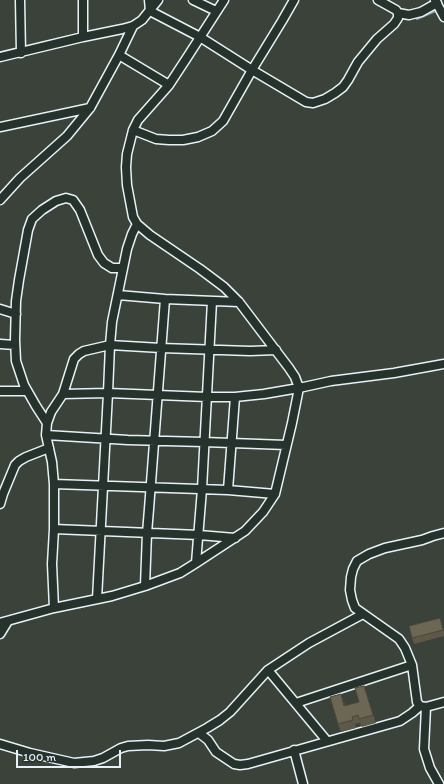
<!DOCTYPE html>
<style>
body{margin:0}
#map{position:relative;width:444px;height:784px;overflow:hidden;background:#3b4239;font-family:Itim,sans-serif}
canvas{display:block}
.scale{position:absolute;left:16px;top:750px;width:105px;height:18px;box-sizing:border-box;border:2px solid #e8f1f8;border-top:0;padding-left:5px;font-size:12px;line-height:14px;white-space:nowrap;color:#e8f1f8;-webkit-text-stroke:3px #26332d;paint-order:stroke}
</style>
<div id="map">
<canvas width="444" height="784"></canvas>
<div class="scale">100 m</div>
</div>
<script>
const ctx = document.querySelector('canvas').getContext('2d');
ctx.lineJoin = 'round';
const shape = rows => new Path2D(rows.map(r => 'M' + r).join(''));
function trace(path, color, width, dash) { ctx.strokeStyle = color; ctx.lineWidth = width; ctx.lineCap = dash ? 'butt' : 'round'; ctx.setLineDash(dash || []); ctx.stroke(path); }
function fill(path, color) { ctx.fillStyle = color; ctx.fill(path, 'evenodd'); }
trace(shape([
 [417,19,438,10]
]), '#869fa3', 2);
const minor = shape([
 [20,0,21,53],
 [149,0,150,11,200,37,252,70,306,102,313,103,325,99,335,93,343,87,348,80,358,62,377,39,394,24,398,18,398,13],
 [193,0,216,11],
 [378,0,396,10,398,13,409,15,421,12,437,3],
 [435,0,444,17],
 [83,37,83,0],
 [119,55,169,85,188,56,224,0],
 [0,57,83,37,122,29,133,26,142,20,158,0],
 [0,127,90,108],
 [133,130,156,139,169,140,183,140,198,137,212,131,223,121,252,70,282,21,294,0],
 [0,200,20,178,67,136,90,108,119,55,133,26],
 [118,295,165,299,239,302],
 [0,309,16,314],
 [0,344,15,345],
 [0,391,27,391],
 [63,394,108,393,207,397,235,397,264,394,299,388,295,377,289,368,239,302,224,287,200,269,150,235,137,224,133,217,127,185,126,167,127,154,133,130,138,120,169,85],
 [47,423,36,406,24,385,16,361,15,340,16,301,19,280,28,230,32,219,42,210,56,201,66,198,73,200,80,210,98,255,104,263,112,268,123,268],
 [46,435,128,440,204,442,286,445],
 [54,484,228,490,275,494],
 [228,490,235,397],
 [0,504,3,494,15,465,19,461,26,457,49,448],
 [54,529,199,535,235,538],
 [444,533,433,536,422,540,385,548,369,554,357,561,353,569,351,577,350,590,352,600,355,608,399,639,405,648,412,665,417,702,420,706,426,707,444,702],
 [196,563,202,489,212,301],
 [145,586,147,533,149,509,165,299],
 [97,599,108,393,110,345,112,322,127,249,132,234,137,224],
 [54,608,52,564,54,529,54,484,52,462,46,435,47,423,51,412,63,394,74,359,79,354,84,351,110,345,161,348,250,351,276,350],
 [0,623,54,608,112,596,145,586,180,573,196,563,245,531,263,512,275,494,292,423,299,388,331,381,394,373,444,364],
 [0,634,8,621],
 [268,670,327,741],
 [296,703,412,665],
 [426,707,424,749,430,768,439,784],
 [199,733,208,740,216,752,234,764,240,765,248,764,400,721,412,713,420,706],
 [0,744,30,753,74,763,94,761,103,758,121,748,128,746,148,745,164,746,179,743,207,728,220,720,230,712,268,670,309,643,363,614],
 [294,750,303,784]
]);
trace(minor, '#e8f1f8', 11);
trace(minor, '#26332d', 8);
fill(shape([
 [440,618,444,632,444,636,414,644,412,638],
 [367,694,376,723,362,727,360,723,355,724,356,728,341,732,338,724,344,701,345,706,359,702]
]), '#5d5848');
fill(shape([
 [364,686,367,694,376,723,373,715]
]), '#4c473b');
const building = shape([
 [440,618,443,630,412,638,409,626,440,618],
 [364,686,373,715,359,719,358,715,352,717,353,720,338,724,330,697,341,694,344,706,359,702,355,688,364,686]
]);
fill(building, '#6c6654');
trace(building, '#4c473b', 1);
</script>
